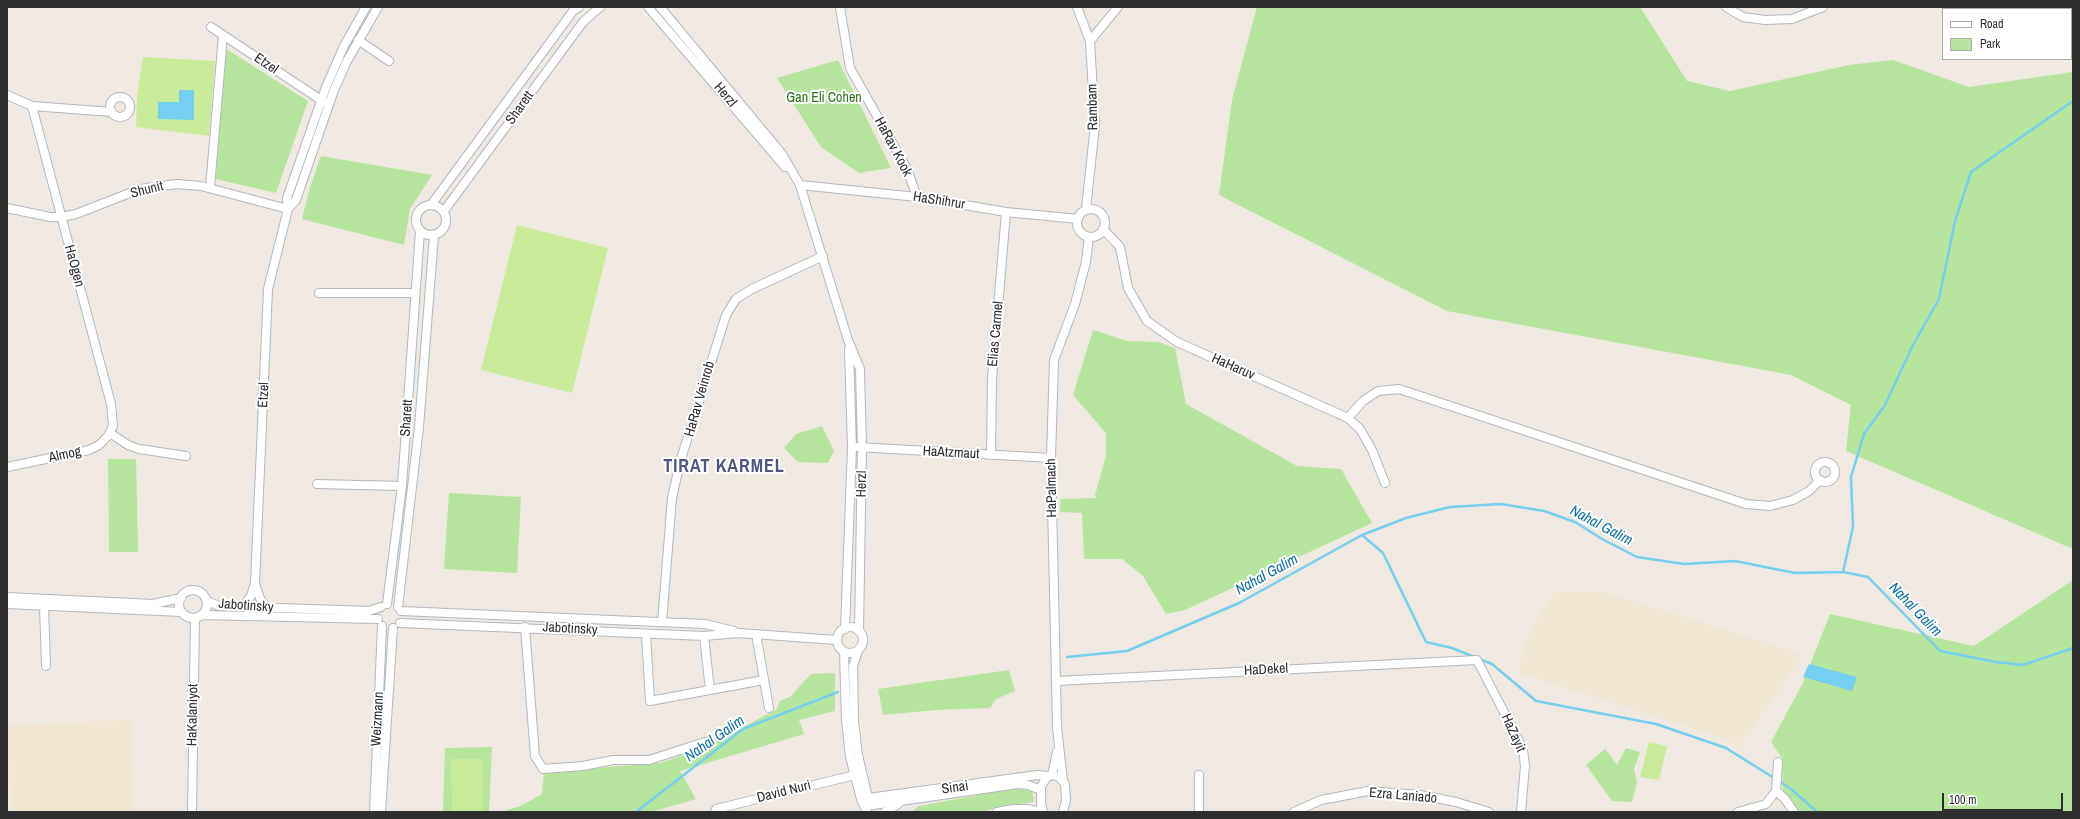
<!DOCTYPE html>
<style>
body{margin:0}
#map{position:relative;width:2080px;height:819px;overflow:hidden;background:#efe9e1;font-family:"Archivo Narrow",sans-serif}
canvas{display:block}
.frame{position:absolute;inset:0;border:8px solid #2e2e2e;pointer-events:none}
.legend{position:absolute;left:1942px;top:8px;width:130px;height:52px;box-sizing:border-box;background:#fff;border:1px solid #ababab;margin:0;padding:5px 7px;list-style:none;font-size:12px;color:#2e2e2e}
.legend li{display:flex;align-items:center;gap:8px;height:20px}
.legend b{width:20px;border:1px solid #ababab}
.scale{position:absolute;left:1942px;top:793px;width:121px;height:18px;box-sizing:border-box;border:2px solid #2e2e2e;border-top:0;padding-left:5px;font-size:12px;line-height:14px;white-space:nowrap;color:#2e2e2e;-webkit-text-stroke:3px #fff;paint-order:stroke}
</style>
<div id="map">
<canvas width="2080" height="819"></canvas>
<div class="frame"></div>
<ul class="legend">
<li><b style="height:5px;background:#fff"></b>Road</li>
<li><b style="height:11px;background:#b6e59e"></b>Park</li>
</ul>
<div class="scale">100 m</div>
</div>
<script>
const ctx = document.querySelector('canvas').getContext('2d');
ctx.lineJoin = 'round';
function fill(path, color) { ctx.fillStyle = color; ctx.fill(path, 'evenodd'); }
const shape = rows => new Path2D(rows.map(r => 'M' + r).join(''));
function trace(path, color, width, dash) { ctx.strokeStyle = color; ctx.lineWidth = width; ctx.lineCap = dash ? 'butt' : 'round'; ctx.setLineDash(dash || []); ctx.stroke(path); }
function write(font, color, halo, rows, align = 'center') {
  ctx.font = font + ' "Archivo Narrow",sans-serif'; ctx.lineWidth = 4; ctx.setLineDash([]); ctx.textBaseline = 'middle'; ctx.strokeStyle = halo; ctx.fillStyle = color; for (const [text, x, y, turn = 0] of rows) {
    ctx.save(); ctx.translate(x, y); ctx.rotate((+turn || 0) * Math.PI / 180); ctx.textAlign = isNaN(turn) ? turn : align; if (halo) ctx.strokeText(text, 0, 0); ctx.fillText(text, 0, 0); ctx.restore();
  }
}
fill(shape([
 [1602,591,1803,654,1740,747,1719,737,1519,673,1525,640,1554,592],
 [130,720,134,812,11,812,7,725]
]), '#f0e6d1');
fill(shape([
 [1257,7,1640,7,1687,81,1730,91,1849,65,1893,60,1969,87,2073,72,2073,549,1846,451,1851,405,1791,375,1447,311,1219,195,1232,100],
 [225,48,308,101,276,193,216,179],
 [838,60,891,168,859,173,821,147,777,78],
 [321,156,432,175,410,209,404,245,302,219,310,187],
 [1093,330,1127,341,1158,342,1175,348,1186,404,1297,466,1341,469,1372,523,1185,610,1166,614,1143,576,1122,559,1084,559,1082,513,1060,512,1060,499,1096,498,1095,495,1106,456,1106,433,1073,395],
 [822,426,834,451,828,463,798,462,784,448,796,434],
 [108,459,136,459,138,552,109,552],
 [449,493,521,497,517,573,444,569],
 [2073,580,2073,812,1796,812,1785,796,1783,789,1782,758,1771,742,1803,683,1830,614,1974,646],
 [1009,670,1015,691,996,699,990,708,936,710,883,715,878,689],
 [835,673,835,711,799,720,804,734,680,771,696,799,651,812,501,812,523,805,542,794,544,772,660,763,702,749,777,709,780,701,790,697,811,674],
 [492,747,489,812,443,812,445,748],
 [1626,748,1640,752,1634,769,1637,782,1632,802,1612,801,1586,765,1605,749,1617,765],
 [1016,788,1032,791,1034,802,1002,806,983,812,912,812,919,806]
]), '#b6e59e');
fill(shape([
 [143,57,215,61,209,136,136,127,137,96],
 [517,225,608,248,572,393,481,370],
 [1649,742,1667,746,1659,780,1640,777],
 [451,759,483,759,483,812,452,812]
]), '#c9ec9a');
fill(shape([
 [179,90,194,90,194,120,158,119,158,102,179,102],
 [1809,664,1857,677,1852,691,1803,677]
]), '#75cff0');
trace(shape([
 [1362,535,1383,553,1426,642,1452,648,1492,664,1536,701,1656,724,1726,748,1774,778],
 [1843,572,1853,527,1851,477,1864,434,1885,405,1913,345,1939,299,1955,221,1971,172,2073,101],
 [1067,657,1127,651,1239,603,1362,535,1406,518,1450,507,1501,504,1544,511,1575,522,1602,539,1637,557,1684,564,1735,561,1795,573,1843,572,1868,577,1940,651,1996,662,2023,665,2073,648],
 [1779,781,1791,789,1817,812],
 [636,812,743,729,838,692]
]), '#75cff0', 2.5);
const minor = shape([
 [648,7,785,167],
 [660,7,782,154,800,185,848,340,860,369,862,448,859,631],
 [840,7,850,68,907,169,917,197],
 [1077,7,1090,41,1095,125,1086,209],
 [1726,7,1743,17,1765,20,1792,19,1823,7],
 [211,27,324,102],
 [358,40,389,61],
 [1090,41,1118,7],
 [7,95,32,106,112,112],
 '110 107a10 10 0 1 1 20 0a10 10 0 1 1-20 0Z',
 [800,185,917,197,1006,212,1078,219],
 [210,188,223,35],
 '416 220a15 15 0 1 1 30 0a15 15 0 1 1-30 0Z',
 [431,205,573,11,579,7],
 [7,208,50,217,61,217,76,214,140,189,177,184,201,186,288,209],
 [288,209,296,200,334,90,347,61,378,7],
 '1077 223a14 14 0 1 1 28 0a14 14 0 1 1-28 0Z',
 [444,211,583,22,600,7],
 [1103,229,1120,247,1128,288,1147,321,1177,342,1348,418,1360,429,1372,450,1385,483],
 [319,293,415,293],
 [1348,418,1363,401,1378,391,1399,389,1746,504,1770,506,1793,500,1809,491,1820,480],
 [110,433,128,445,139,449,186,456],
 [857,447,1051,458],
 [991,455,992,379,1006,212],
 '1815 472a10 10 0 1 1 20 0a10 10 0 1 1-20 0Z',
 [7,467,89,450,99,445,108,436,113,426,111,404,32,106],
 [317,484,402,486],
 [255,584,261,601,269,608],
 '179 604a14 14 0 1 1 28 0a14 14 0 1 1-28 0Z',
 [7,597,153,604,181,598],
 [207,601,219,606,369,611,381,607],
 [7,604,181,612],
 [387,604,402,486,420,231],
 [44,605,46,666],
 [243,607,251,596,255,583,268,289,288,209,287,198,326,87,344,46,366,7],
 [398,607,419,427,434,235],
 [401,611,705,624,734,631],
 [203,615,378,619],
 [662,622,672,498,680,462,726,315,736,299,752,289,823,256],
 [400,623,704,636,739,633,837,640],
 [525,627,535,756,543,769,583,766,613,760,649,760,705,742],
 '837 640a13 13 0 1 1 26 0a13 13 0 1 1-26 0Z',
 [845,629,852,447,849,349],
 [646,634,650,701,764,680],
 [756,634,769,708],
 [704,636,710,690],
 [858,651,853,666,854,721,858,755,868,798,867,803],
 [844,652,846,719,850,757,861,799,867,812],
 [1056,681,1477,660,1523,749,1525,766,1521,812],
 [1052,775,1057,752],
 [1199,775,1199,812],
 [1063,781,1057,727,1056,681,1051,458,1054,360,1075,304,1086,262,1089,237],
 [1776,791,1785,799,1794,812],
 [861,799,1037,775,1049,776],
 [866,806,1018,784,1028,785,1041,790],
 [192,812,195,619],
 [374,812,382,626],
 [381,812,393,628],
 [715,812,716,809,855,775],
 [885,812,898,804],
 [997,812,1014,809,1028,809,1040,812],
 [1043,812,1041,804,1041,787,1046,778,1052,775,1059,777,1065,784,1066,800,1063,812],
 [1294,812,1321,800,1368,791,1420,795,1456,802,1489,812],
 [1738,812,1766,804,1776,791,1778,762]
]);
trace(minor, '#b4b7c1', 10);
trace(minor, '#fff', 8);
write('14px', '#2e2e2e', '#fff', [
 ["Etzel",266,64,34],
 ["Herzl",725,95,50],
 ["Rambam",1093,107,-91],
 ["Sharett",520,108,-54],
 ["HaRav Kook",893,147,62],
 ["Shunit",147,190,-14],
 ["HaShihrur",939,201,9],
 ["HaOgen",74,266,75],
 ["Elias Carmel",996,334,-85],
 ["HaHaruv",1233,367,24],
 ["Etzel",264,395,-87],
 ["HaRav Veinrob",700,399,-74],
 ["Sharett",407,418,-86],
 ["HaAtzmaut",951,453,3],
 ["Almog",65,455,-12],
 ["Herzl",862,484,-89],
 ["HaPalmach",1052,488,-91],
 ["Jabotinsky",246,606,4],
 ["Jabotinsky",570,629,3],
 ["HaDekel",1266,670,-3],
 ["HaKalaniyot",193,715,-89],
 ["Weizmann",378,719,-87],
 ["HaZayit",1513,733,66],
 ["Sinai",955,788,-8],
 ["David Nuri",784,792,-14],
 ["Ezra Laniado",1403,796,5]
]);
write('14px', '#2c6e1b', '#fff', [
 ["Gan Eli Cohen",824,98]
]);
write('italic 15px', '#0d6fa3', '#fff', [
 ["Nahal Galim",1601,526,28],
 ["Nahal Galim",1267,575,-29],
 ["Nahal Galim",1915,610,46],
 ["Nahal Galim",715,739,-35]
]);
ctx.letterSpacing = '1px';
write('bold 18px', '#4d5680', '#fff', [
 ["TIRAT KARMEL",724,467]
]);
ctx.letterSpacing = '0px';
</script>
